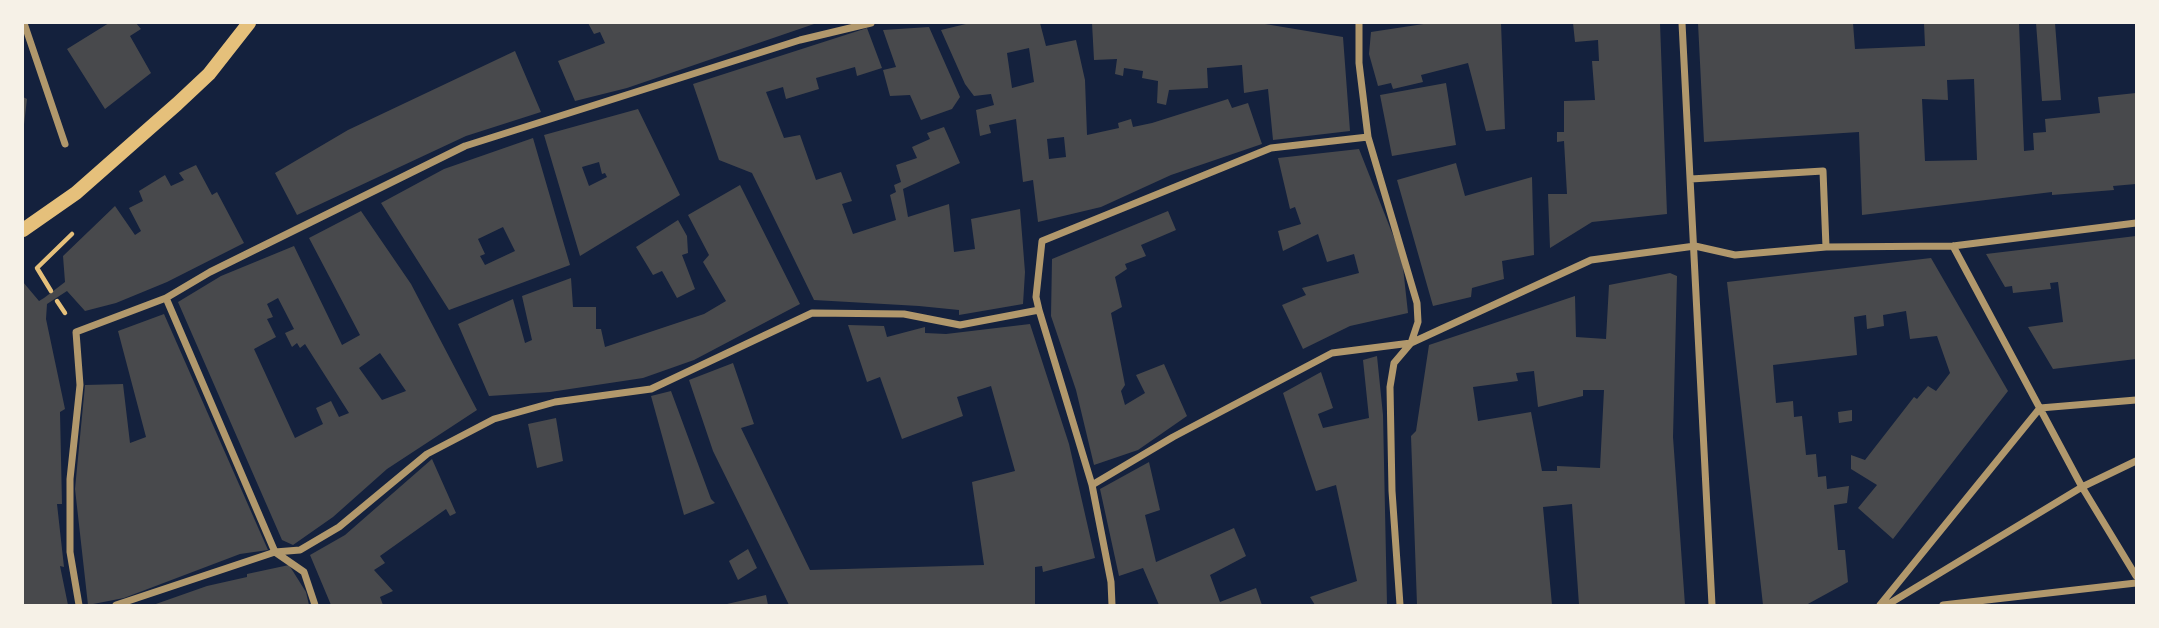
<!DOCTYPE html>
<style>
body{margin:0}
#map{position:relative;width:2159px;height:628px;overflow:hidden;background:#14213d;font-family:Figtree,sans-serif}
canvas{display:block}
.frame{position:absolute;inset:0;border:24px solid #f6f1e7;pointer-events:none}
</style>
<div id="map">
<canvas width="2159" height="628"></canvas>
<div class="frame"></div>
</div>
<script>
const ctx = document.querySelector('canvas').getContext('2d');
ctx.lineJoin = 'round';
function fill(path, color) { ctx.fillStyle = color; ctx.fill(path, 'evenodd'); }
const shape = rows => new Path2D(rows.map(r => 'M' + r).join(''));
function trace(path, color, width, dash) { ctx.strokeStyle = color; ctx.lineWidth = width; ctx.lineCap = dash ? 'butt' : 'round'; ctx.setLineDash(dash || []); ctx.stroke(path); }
fill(shape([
 [109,23,136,23,141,29,130,36,151,73,105,109,67,49],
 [588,23,817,23,627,88,575,101,558,61,605,43,600,32,594,34],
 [970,23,1040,23,1046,46,1076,40,1085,80,1087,135,1119,128,1118,123,1131,119,1133,127,1152,123,1228,99,1232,108,1248,103,1262,144,1171,175,1101,207,1038,222,1033,180,1023,182,1016,119,989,125,991,133,980,136,976,110,994,105,991,94,974,96,965,84,941,30],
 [1029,48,1034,82,1012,88,1007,53],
 [1064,137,1066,157,1049,159,1047,139],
 [1092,23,1259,23,1343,37,1350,131,1273,140,1268,89,1244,93,1242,65,1207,68,1208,88,1169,90,1166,105,1157,103,1158,81,1142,78,1143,71,1124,68,1123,76,1115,74,1117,59,1094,60],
 [1430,23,1501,23,1505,129,1486,131,1468,63,1421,75,1423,82,1393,89,1391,83,1378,86,1369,54,1371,32],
 [1573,23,1660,23,1667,214,1592,222,1550,248,1548,194,1567,194,1564,141,1557,142,1557,132,1564,132,1564,101,1595,100,1592,61,1599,61,1598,40,1575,42],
 [1698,23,1853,23,1855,49,1925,46,1924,23,2019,23,2024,151,2034,150,2033,133,2046,132,2045,119,2100,113,2098,97,2136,93,2136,184,2113,186,2114,190,2052,195,2052,192,1862,215,1859,132,1704,142],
 [1974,79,1977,160,1925,161,1922,99,1948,100,1947,80],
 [2036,23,2055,23,2061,100,2042,101],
 [929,27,960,97,952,109,921,120,910,95,890,96,883,70,896,67,883,30],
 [867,28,882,68,857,76,855,67,816,78,819,89,786,99,783,87,766,92,784,138,800,135,816,180,841,172,852,201,842,204,853,234,896,220,890,195,896,192,894,185,901,182,896,165,917,158,912,147,930,139,927,133,944,127,960,163,903,189,908,217,949,204,954,252,975,249,971,219,1020,209,1025,272,1023,304,959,315,959,310,919,306,814,300,752,173,719,160,693,84],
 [515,51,541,112,466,136,297,215,275,173,348,130],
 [1446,83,1456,145,1392,156,1380,95],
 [23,97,27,99,23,133],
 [638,109,680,195,580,256,544,135],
 [599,162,602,174,605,173,607,177,589,186,582,167],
 [533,138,570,265,449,310,381,203,444,169],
 [503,227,515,251,485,265,480,256,485,254,478,239],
 [1359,149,1402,258,1408,313,1350,326,1303,349,1282,305,1306,295,1302,288,1359,273,1354,254,1327,262,1318,234,1283,251,1278,231,1301,224,1295,207,1290,209,1278,158],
 [1456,163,1465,196,1532,177,1534,255,1502,261,1504,279,1472,288,1471,297,1433,306,1397,180],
 [196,165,212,195,217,192,244,243,167,282,116,303,85,311,67,291,47,304,46,319,65,409,60,412,62,504,57,504,64,567,60,566,68,605,23,605,23,282,39,301,44,298,65,282,63,256,115,206,135,235,141,231,129,208,143,201,139,191,165,175,171,186,184,180,179,173],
 [740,185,800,304,694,360,643,378,550,392,489,396,458,324,513,299,525,343,532,340,522,296,571,278,573,307,596,307,596,329,601,329,605,347,704,314,726,301,703,262,709,255,688,215],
 [361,211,411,284,477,410,387,469,333,517,293,545,282,540,178,302,221,276,294,246,342,345,360,335,309,238],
 [278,298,294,329,285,333,292,347,297,343,300,348,305,344,349,413,339,417,331,401,316,408,323,424,295,438,254,349,276,337,267,319,273,317,267,304],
 [380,353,406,391,382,400,359,368],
 [1168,211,1176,230,1141,245,1146,256,1125,264,1127,269,1115,277,1122,307,1111,313,1125,385,1121,391,1125,405,1145,393,1136,375,1164,364,1187,416,1138,450,1094,465,1076,390,1051,316,1052,259],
 [678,220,687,236,688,253,682,255,695,289,677,298,662,271,653,275,636,247],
 [2136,236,2136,359,2053,369,2028,327,2063,322,2058,282,2050,283,2051,289,2013,293,2012,286,2005,287,1986,254],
 [1931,258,2008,391,1893,539,1858,508,1877,485,1851,469,1851,455,1865,460,1914,397,1917,399,1928,386,1936,391,1950,373,1937,336,1910,339,1906,311,1883,315,1884,326,1867,329,1866,315,1854,317,1857,355,1773,365,1776,403,1793,401,1794,417,1802,416,1806,455,1816,454,1818,477,1826,476,1827,489,1849,486,1847,503,1834,505,1838,550,1845,550,1848,582,1806,605,1763,605,1727,282],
 [1670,273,1677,276,1673,437,1685,605,1579,605,1572,504,1543,507,1552,605,1417,605,1411,436,1416,431,1429,345,1575,296,1576,337,1606,339,1609,285],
 [1534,371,1538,407,1583,396,1583,390,1604,390,1600,468,1557,466,1557,471,1542,471,1531,412,1478,421,1473,387,1518,381,1516,373],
 [164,314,268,550,240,554,124,598,88,605,75,489,85,385,123,384,130,443,146,437,118,331],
 [1030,324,1069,444,1095,558,1043,572,1042,566,1035,567,1035,605,789,605,713,451,689,380,733,363,754,424,741,428,810,570,984,565,972,482,1015,471,991,386,957,397,963,416,902,439,880,377,867,382,848,325,884,326,887,337,925,327,925,333,946,334],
 [1377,356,1383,415,1387,605,1315,605,1310,597,1357,581,1336,485,1316,491,1283,393,1321,372,1333,408,1318,414,1323,428,1369,418,1363,360],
 [671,391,711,499,715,503,684,515,651,396],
 [1852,410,1852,421,1839,423,1838,412],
 [556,418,563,461,537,468,528,424],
 [432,459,456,513,450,516,446,509,380,556,385,563,374,570,393,591,380,597,383,605,331,605,310,555,345,535],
 [1149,462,1160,510,1145,515,1156,562,1234,528,1246,556,1210,575,1220,602,1256,588,1262,605,1159,605,1143,568,1119,576,1100,489],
 [748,549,757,568,738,580,729,561],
 [289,565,306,592,309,605,153,605,207,586,247,577,247,574],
 [766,595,768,605,727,605,727,604]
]), '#48494c');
trace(shape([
 [51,291,37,268,72,234],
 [57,301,65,313]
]), '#e5c07b', 4.5);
trace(shape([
 [24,23,65,144],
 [1359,23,1359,63,1368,137,1417,303,1418,322,1411,343,1394,363,1390,387,1392,491,1400,605],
 [1682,23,1712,605],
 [1691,179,1823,171,1826,247],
 [1953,246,2082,487,2136,576],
 [166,298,275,552,304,572,315,605],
 [1092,485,1173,437,1332,353,1411,343,1591,260,1695,246,1735,255,1826,247,1953,246,2136,223],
 [79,605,70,552,70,479,80,385,76,332,166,298,210,272,465,146,800,40,871,23],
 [116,605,275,552,300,550,339,527,427,454,494,419,555,402,651,389,812,313,904,314,960,325,1039,310],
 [1112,605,1111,582,1092,485,1039,310,1036,297,1042,241,1271,148,1368,137],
 [1880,605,2040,408,2136,400],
 [1887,605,2082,487,2136,461],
 [1943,605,2136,583]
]), '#b1986c', 7);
trace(shape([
 [23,230,76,193,177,104,209,74,249,23]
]), '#e5c07b', 14);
</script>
